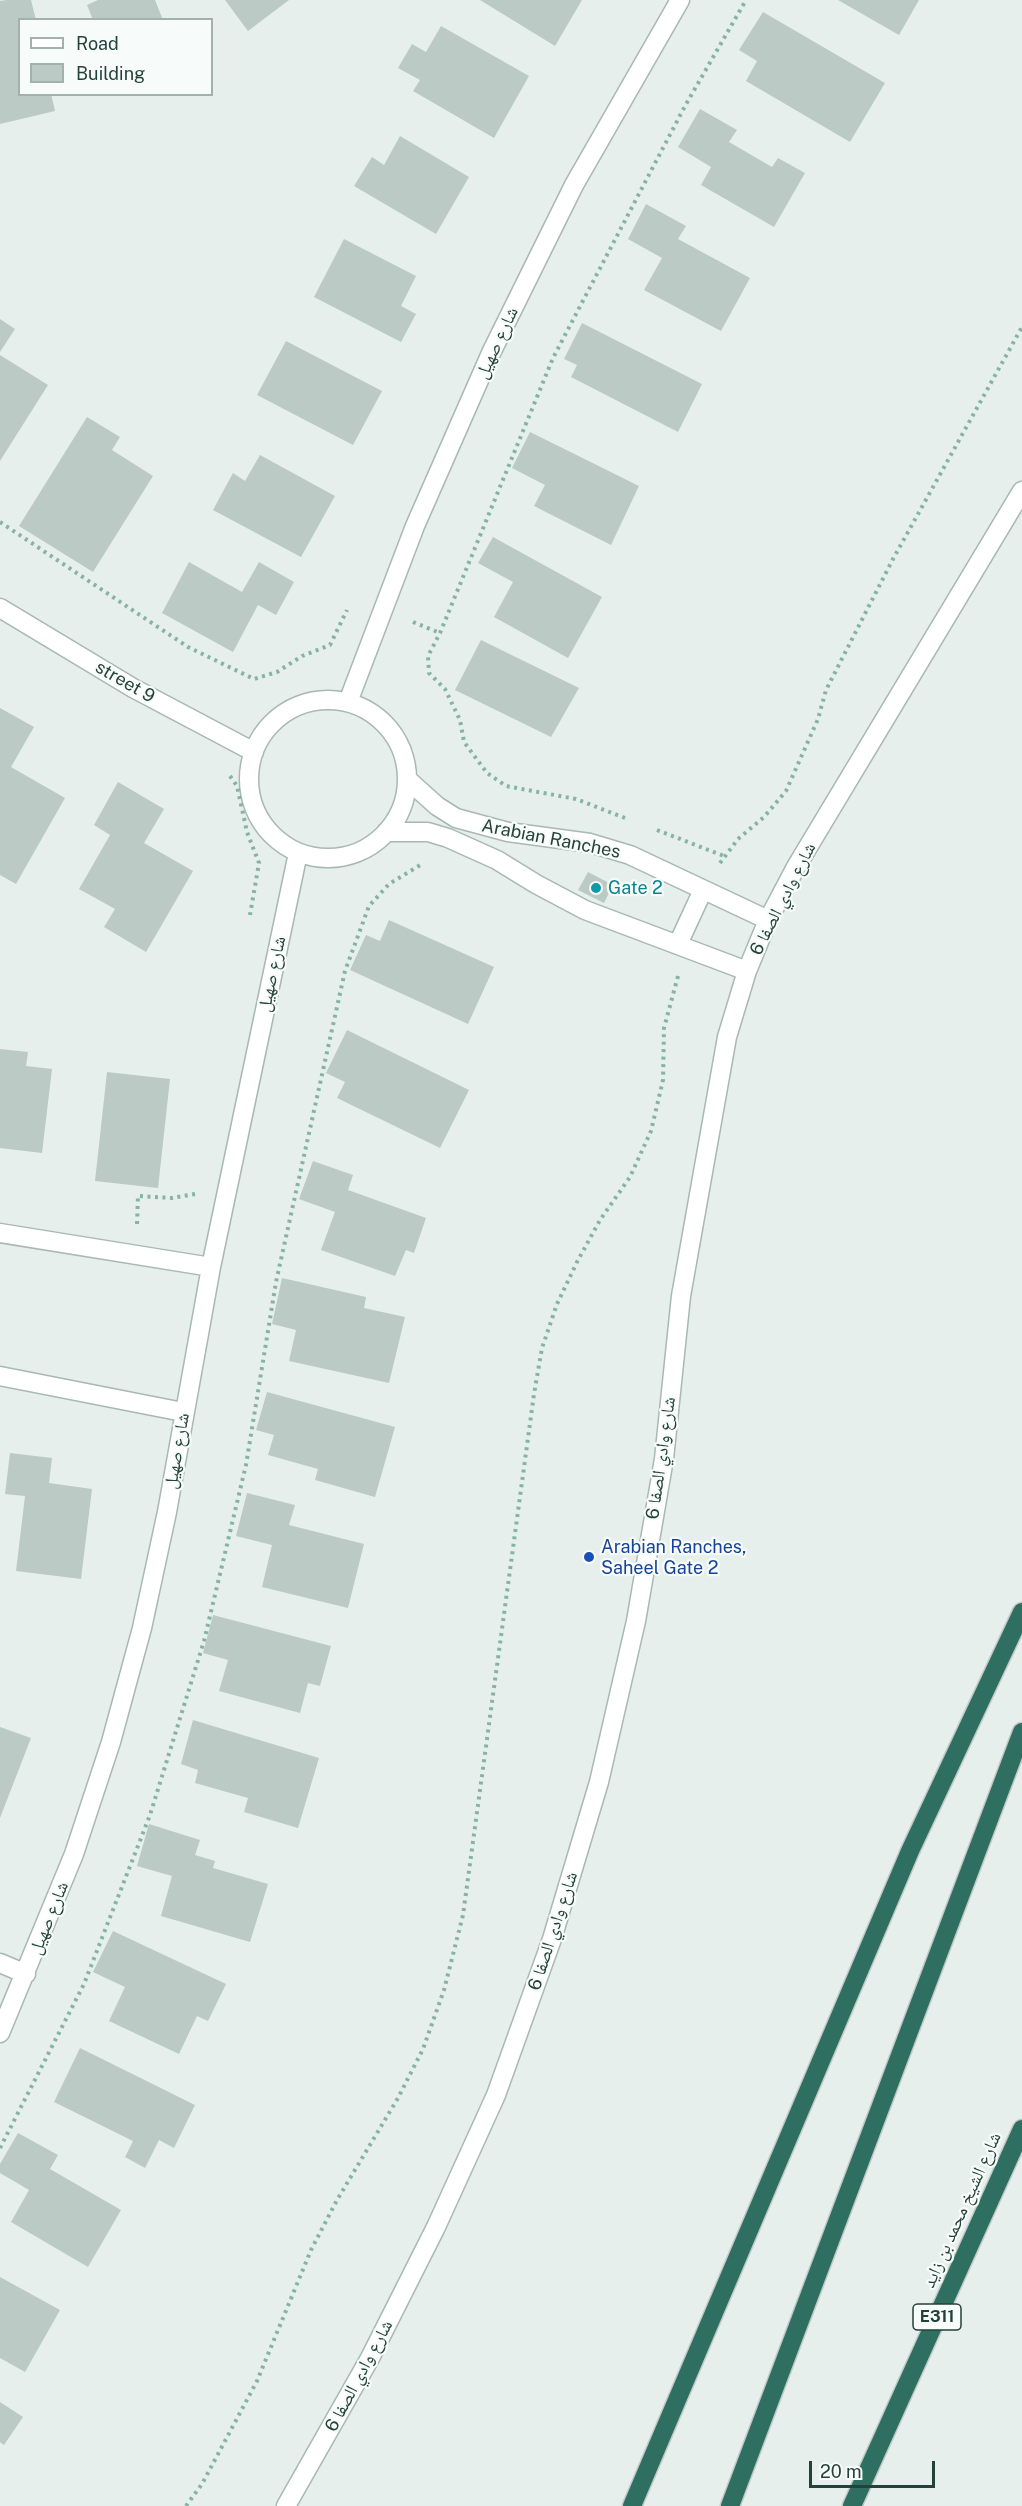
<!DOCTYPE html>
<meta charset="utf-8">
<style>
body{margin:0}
#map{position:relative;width:1022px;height:2506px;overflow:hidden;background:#e6efeb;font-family:"Public Sans",sans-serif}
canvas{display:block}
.legend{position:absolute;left:18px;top:18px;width:195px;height:78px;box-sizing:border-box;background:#f7fbf9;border:2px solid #a3b1ad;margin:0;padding:8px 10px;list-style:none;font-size:18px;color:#24423a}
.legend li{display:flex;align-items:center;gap:12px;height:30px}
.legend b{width:30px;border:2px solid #a3b1ad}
.scale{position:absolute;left:809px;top:2461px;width:126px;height:27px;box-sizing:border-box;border:3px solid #24423a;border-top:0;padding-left:8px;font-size:18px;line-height:21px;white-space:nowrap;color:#24423a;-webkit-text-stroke:4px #f7fbf9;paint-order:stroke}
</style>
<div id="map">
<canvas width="1022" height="2506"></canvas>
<ul class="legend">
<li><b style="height:8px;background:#fff"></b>Road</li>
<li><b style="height:16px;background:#bbcac4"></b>Building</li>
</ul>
<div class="scale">20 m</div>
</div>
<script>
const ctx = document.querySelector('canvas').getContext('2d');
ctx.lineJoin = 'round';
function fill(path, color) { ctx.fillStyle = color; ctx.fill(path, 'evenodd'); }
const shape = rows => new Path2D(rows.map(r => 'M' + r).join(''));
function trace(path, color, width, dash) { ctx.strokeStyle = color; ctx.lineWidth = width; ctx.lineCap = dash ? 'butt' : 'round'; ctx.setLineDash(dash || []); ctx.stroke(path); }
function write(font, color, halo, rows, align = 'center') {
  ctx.font = font + ' "Public Sans","Noto Naskh Arabic",sans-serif'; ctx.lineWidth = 4.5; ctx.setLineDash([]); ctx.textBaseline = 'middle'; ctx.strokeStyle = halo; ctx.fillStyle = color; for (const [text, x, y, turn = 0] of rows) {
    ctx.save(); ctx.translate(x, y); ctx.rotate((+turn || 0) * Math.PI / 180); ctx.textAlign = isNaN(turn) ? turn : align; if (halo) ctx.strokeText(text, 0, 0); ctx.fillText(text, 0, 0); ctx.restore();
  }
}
fill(shape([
 [7,0,31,0,36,20,20,20,20,94,51,94,55,111,0,124,0,1],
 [98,0,155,0,163,20,93,20,87,5],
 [225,0,289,0,248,31],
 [480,0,582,0,555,46],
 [838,0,919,0,899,35],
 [763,12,885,83,850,142,746,81,757,61,739,50],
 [441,26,529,76,494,138,413,91,420,80,398,68,412,44,426,52],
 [700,109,737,130,729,142,772,167,778,158,805,173,774,227,701,185,711,167,678,147],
 [400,136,469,177,436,234,354,186,372,157,384,165],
 [646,204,686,226,678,239,750,278,721,331,644,290,662,258,628,239],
 [344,239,416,276,401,306,416,314,401,342,314,297],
 [0,319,15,329,0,352],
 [582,323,702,384,678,432,571,377,577,365,564,359],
 [286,341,382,391,353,445,257,395],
 [0,355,48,385,0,461],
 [87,417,120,437,112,450,153,476,93,572,19,526],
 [530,432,639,486,611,545,534,506,545,485,512,468],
 [260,455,335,496,301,557,213,510,233,473,245,481],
 [493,537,602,597,568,658,494,617,513,582,478,563],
 [189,562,242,592,259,562,294,582,276,615,258,605,233,652,162,613],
 [481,640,579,688,551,737,455,690],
 [0,708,34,727,11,767,65,798,16,884,0,875],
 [118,782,164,809,144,843,193,871,146,952,104,927,115,909,79,889,110,835,94,825],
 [588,872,613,885,604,903,578,890],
 [389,920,494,967,468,1024,350,970,366,935,380,941],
 [347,1030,469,1090,440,1148,337,1098,345,1082,326,1073],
 [0,1049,28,1052,26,1066,52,1069,42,1153,0,1148],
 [107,1072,170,1079,158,1188,95,1181],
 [313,1161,353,1175,348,1190,426,1218,414,1253,406,1250,395,1276,321,1250,335,1212,299,1199],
 [282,1278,366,1297,364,1308,405,1317,389,1383,289,1361,296,1330,272,1324],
 [267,1392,395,1427,375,1497,315,1480,318,1469,268,1455,274,1435,256,1430],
 [10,1453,52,1458,49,1483,92,1489,81,1579,16,1571,25,1496,5,1494],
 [247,1493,295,1505,289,1525,364,1544,348,1608,262,1587,272,1545,236,1536],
 [213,1615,331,1646,320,1686,308,1683,300,1713,219,1691,228,1660,203,1653],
 [193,1720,319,1758,298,1828,244,1812,248,1798,195,1783,198,1770,181,1764],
 [0,1727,31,1738,0,1818],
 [149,1824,200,1840,195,1855,215,1861,213,1868,268,1884,250,1942,161,1916,172,1876,137,1866],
 [113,1931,226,1984,208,2021,197,2016,179,2054,109,2021,125,1987,93,1972],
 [80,2048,195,2105,174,2148,159,2140,145,2168,125,2157,133,2141,54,2102],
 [18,2133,58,2155,50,2169,121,2210,88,2267,11,2222,29,2190,0,2173,0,2164],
 [0,2277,60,2310,25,2372,0,2358],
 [0,2402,23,2417,4,2445,0,2442]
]), '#bbcac4');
const minor = shape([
 [0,608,133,688,254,752],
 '249 779a79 79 0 1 1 158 0a79 79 0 1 1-158 0Z',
 [348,702,415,526,491,353,574,185,680,0],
 [407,779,437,806,456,818,508,832,590,843,630,855,768,920],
 [386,832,428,832,448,838,497,860,536,884,585,910,747,971],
 [678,944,703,890],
 [0,1233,211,1267],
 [0,1376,183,1412],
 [0,1963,26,1974],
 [0,2033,74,1854,111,1742,142,1628,167,1512,211,1267,298,853],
 [286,2506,370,2358,436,2227,496,2095,552,1939,599,1782,636,1621,664,1459,681,1296,727,1037,747,971,768,920,796,867,1022,491]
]);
const highway = shape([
 [632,2506,910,1851,1022,1612],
 [730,2506,1022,1732],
 [852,2506,1022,2129]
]);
trace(minor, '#a8b8b2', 21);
trace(highway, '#c2cac8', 21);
trace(shape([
 [0,522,188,647,254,679,277,672,302,656,330,645,347,610],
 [413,622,440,633],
 [230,776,237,786,247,832,259,863,250,915],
 [625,818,576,799,506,786,487,773,464,742,460,720,445,689,429,673,428,656,440,633,553,358,685,106,746,0],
 [657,830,724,856],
 [720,863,738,839,764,817,786,791,818,719,826,690,893,559,1022,327],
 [137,1224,138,1196,172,1198,195,1194],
 [0,2148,84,1984,150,1815,204,1641,246,1465,276,1282,345,971,369,906,389,884,422,864],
 [186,2506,202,2484,257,2381,311,2250,337,2200,398,2098,423,2049,444,1990,463,1915,534,1394,542,1348,557,1304,577,1262,600,1220,630,1177,651,1131,663,1080,664,1028,678,976]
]), '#86b3a5', 4, [3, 4.5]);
trace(minor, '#fff', 18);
trace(highway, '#2f6f62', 18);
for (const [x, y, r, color] of [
 [596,888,6,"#0f9aa8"],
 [589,1557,6,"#1a4fb4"]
]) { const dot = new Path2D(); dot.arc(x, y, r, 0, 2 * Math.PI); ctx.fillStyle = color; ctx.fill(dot); trace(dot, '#f7fbf9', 2); }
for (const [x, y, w] of [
 [937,2317,48]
]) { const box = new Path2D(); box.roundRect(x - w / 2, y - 13, w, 26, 4.5); ctx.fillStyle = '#f7fbf9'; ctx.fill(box); trace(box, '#24423a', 1.5); }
write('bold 16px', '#24423a', null, [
 ["E311",937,2317]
]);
write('18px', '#24423a', '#f7fbf9', [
 ["شارع صهيل",497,343,-65],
 ["street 9",125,682,30],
 ["Arabian Ranches",551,839,11],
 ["شارع وادي الصفا 6",783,899,-63],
 ["شارع صهيل",272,974,-78],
 ["شارع صهيل",177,1451,-80],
 ["شارع وادي الصفا 6",661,1458,-82],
 ["شارع صهيل",49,1918,-68],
 ["شارع وادي الصفا 6",553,1931,-72],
 ["شارع الشيخ محمد بن زايد",962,2210,-66],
 ["شارع وادي الصفا 6",359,2376,-62]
]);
write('18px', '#0d838f', '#f7fbf9', [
 ["Gate 2",608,888]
], 'left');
write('18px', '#164399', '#f7fbf9', [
 ["Arabian Ranches,",601,1547],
 ["Saheel Gate 2",601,1568]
], 'left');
</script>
